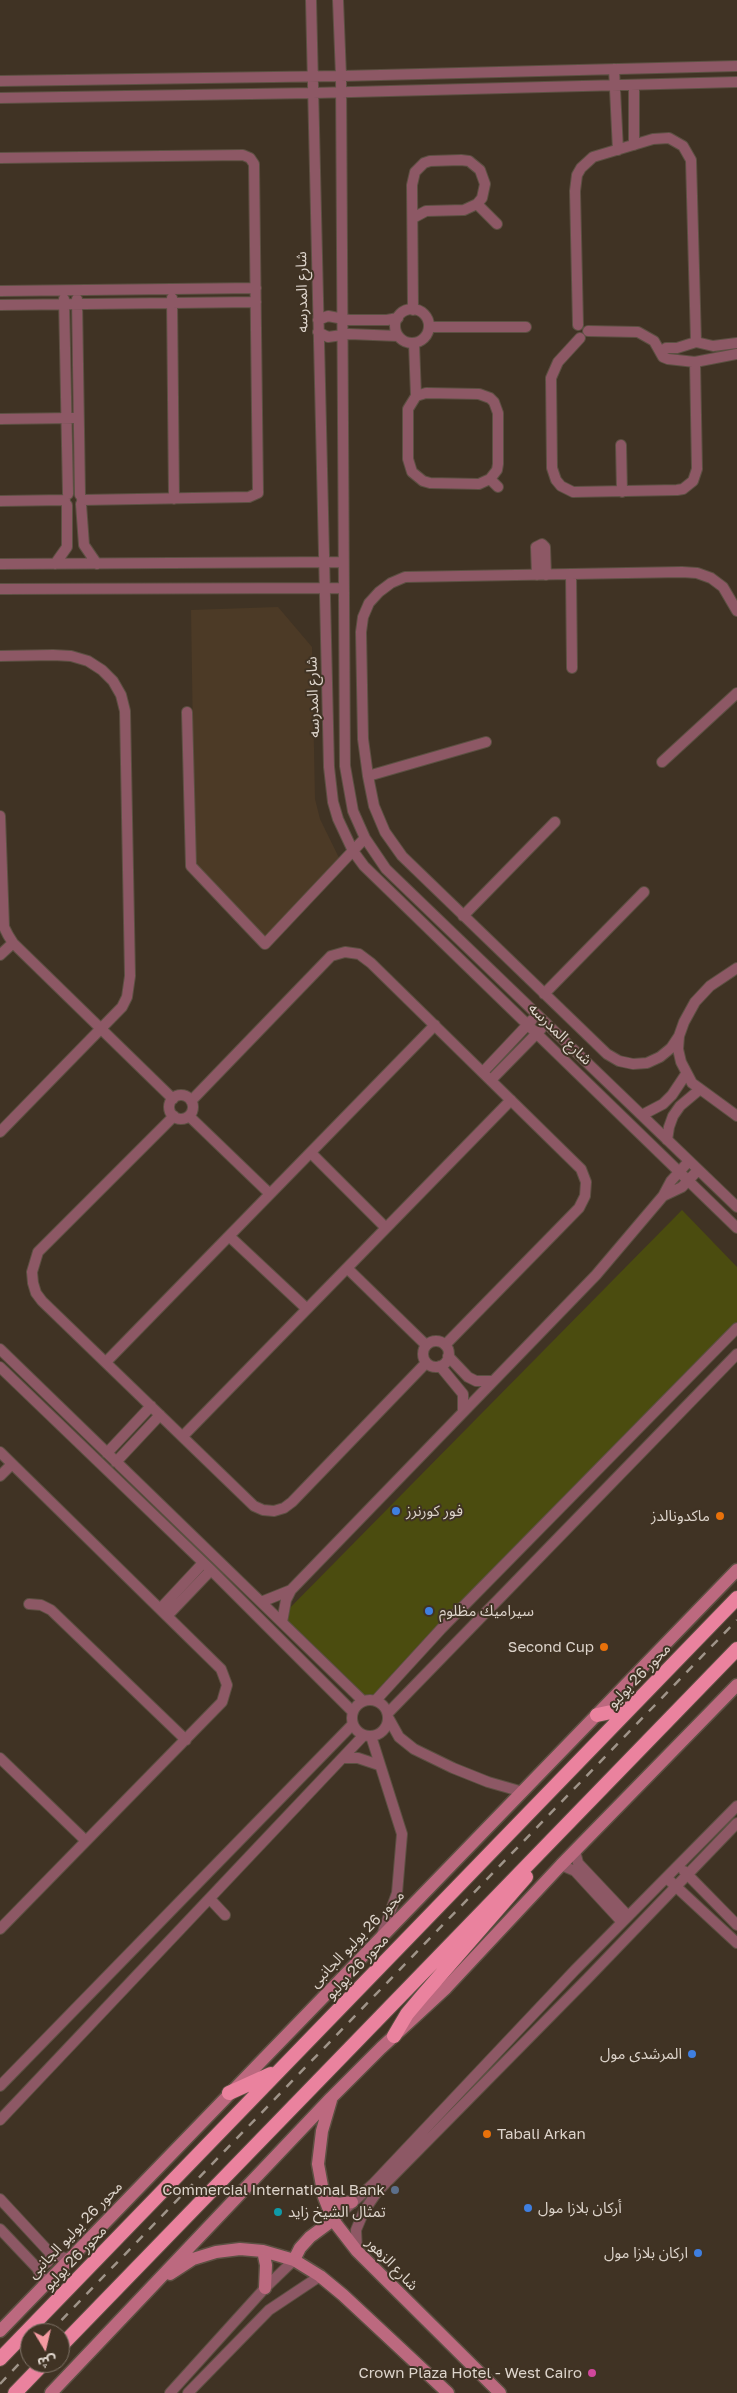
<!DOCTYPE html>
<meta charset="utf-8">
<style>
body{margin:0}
#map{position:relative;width:737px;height:2393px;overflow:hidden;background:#403324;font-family:"Golos Text","Noto Sans Arabic",sans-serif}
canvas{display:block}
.north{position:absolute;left:20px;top:2323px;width:50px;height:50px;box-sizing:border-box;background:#403324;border:1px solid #7f7367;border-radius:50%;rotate:171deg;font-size:14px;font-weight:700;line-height:20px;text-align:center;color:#ddd4cb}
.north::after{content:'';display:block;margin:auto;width:18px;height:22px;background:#f49aa1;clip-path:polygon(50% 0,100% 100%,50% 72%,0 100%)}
</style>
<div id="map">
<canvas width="737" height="2393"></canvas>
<div class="north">ش</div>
</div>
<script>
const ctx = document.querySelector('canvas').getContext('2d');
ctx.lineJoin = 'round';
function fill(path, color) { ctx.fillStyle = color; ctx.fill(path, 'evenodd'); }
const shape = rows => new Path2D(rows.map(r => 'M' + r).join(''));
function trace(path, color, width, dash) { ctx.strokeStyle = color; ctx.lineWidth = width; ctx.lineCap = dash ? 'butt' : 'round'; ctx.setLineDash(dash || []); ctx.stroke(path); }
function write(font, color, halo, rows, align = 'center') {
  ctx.font = font + ' "Golos Text","Noto Sans Arabic",sans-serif'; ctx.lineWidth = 4; ctx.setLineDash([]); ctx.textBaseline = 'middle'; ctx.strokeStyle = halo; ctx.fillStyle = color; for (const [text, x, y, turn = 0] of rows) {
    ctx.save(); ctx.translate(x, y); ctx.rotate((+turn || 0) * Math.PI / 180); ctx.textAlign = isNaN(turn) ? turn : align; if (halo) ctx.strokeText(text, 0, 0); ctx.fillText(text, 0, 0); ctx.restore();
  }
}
fill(shape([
 [278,607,312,647,315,799,320,819,341,862,265,936,195,866,191,610]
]), '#4c3a26');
fill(shape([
 [682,1210,737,1267,737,1322,364,1706,276,1622]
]), '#4b4c0f');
const minor = shape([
 [311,0,329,767,333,802,338,819,353,851,364,866,737,1228],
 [338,0,341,76,345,766,353,811,365,838,386,869,737,1207],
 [614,69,618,150],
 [0,81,341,76,737,66],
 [634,85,634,145],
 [0,98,313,93,737,82],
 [0,158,243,155,250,158,254,164,258,493,249,497,82,500],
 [477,204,497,224],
 [413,218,426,211,464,210,477,204,482,198,485,184,480,170,469,161,461,160,430,161,424,163,415,172,412,185,413,310],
 [0,291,256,288],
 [172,298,174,499],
 [64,299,68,494],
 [77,299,80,495],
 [0,305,256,302],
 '395 326a17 17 0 1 1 34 0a17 17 0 1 1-34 0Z',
 [318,320,328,316,349,320,387,320,398,318],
 [578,325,575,191,577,175,581,168,593,157,653,139,669,138,683,146,691,160,696,342],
 [429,327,526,327],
 [588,331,638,332,654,341,663,357,668,359,695,362,737,354],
 [318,332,328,337,349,334,398,336],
 [580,338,558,362,551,378,552,468,556,480,561,486,573,492,677,490,683,489,693,481,697,469,695,362],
 [414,343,416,396],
 [662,351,666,348,677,348,696,342,713,346,737,343],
 [426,393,479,394,490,398,494,402,498,413,498,464,497,470,490,479,479,484,430,483,423,481,412,472,408,459,408,409,416,396,426,393],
 [0,419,73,418],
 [621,445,622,492],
 [490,479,498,487],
 [0,501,65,500],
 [81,504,84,545,97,564],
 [0,564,343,562],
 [55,564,67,547,67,505],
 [571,574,572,668],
 [537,575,536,547,542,544,545,547,546,575],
 [0,589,344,588],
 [0,656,53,655,71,656,88,661,102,670,113,681,121,695,125,711,130,976,127,997,122,1007,0,1132],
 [187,712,191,866,265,944,365,838],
 [662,762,737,693],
 [368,776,486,742],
 [0,816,4,927,8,935,13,943,173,1099],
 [463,916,555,822],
 [0,955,13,943],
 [737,968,710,986,695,1002,684,1022,679,1036,678,1049,681,1062,692,1083,737,1116],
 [544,994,644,892],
 [679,1036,671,1048,660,1057,647,1063,633,1064,619,1061,607,1054,402,856,385,832,374,806,368,776,363,739,361,632,363,617,369,603,379,592,391,583,405,577,682,572,697,573,711,578,723,587,737,611],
 [483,1072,532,1020],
 [491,1080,541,1029],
 '169 1107a12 12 0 1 1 24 0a12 12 0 1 1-24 0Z',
 [191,1101,331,956,345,952,359,954,371,963,581,1169,586,1182,585,1196,579,1208,445,1345],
 [642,1115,663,1104,672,1095,686,1074],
 [174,1116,38,1252,32,1272,33,1283,36,1293,42,1301,254,1506,263,1510,274,1511,284,1508,292,1502,426,1363],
 [189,1116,270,1194],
 [667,1140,669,1127,673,1116,680,1106,699,1090],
 [311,1153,386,1228],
 [663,1196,682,1187,698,1170],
 [229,1236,307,1309],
 [347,1268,426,1345],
 '423 1354a13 13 0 1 1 26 0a13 13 0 1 1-26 0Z',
 [0,1349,363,1701],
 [448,1356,468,1377,476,1381,493,1381],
 [106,1362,435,1025],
 [440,1366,463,1394,463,1412],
 [0,1367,211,1570,353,1712],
 [183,1436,511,1100],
 [0,1452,221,1669,227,1685,222,1702,0,1929],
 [107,1453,151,1406],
 [116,1462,160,1415],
 [0,1476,12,1464],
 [261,1602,291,1590],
 [29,1604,41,1605,51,1610,186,1740],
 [160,1609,203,1563],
 [167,1616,211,1570],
 [282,1622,286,1600,291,1590,596,1275,663,1196,671,1181,689,1161],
 '352 1718a18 18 0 1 1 36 0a18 18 0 1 1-36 0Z',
 [376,1700,441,1629,737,1328],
 [388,1713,737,1354],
 [389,1719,399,1737,414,1749,453,1768,488,1782,523,1792],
 [371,1736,402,1834,397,1893,382,1935],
 [0,1758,86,1841],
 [343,1758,358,1758,379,1765],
 [575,1851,578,1863,628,1916],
 [561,1865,575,1871,622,1922],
 [684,1871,737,1925],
 [670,1881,737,1943],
 [210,1899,225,1915],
 [0,2086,353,1724],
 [0,2120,364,1735],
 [0,2199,51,2254,69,2259],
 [333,2220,373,2184,575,1970,737,1806],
 [0,2229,37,2268,45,2284],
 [357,2251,356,2230,364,2211,377,2192,587,1979,737,1823],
 [37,2268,48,2262,51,2254],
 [170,2393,265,2288,294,2260],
 [188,2393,269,2310,320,2276]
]);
const secondary = shape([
 [331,2100,322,2131,318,2164,324,2197,333,2220,357,2251,500,2393],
 [324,2197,338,2204,352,2202],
 [263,2251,266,2265,265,2288],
 [294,2260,300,2248,310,2237,333,2220],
 [170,2274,193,2259,216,2252,240,2249,263,2251,294,2260,320,2276,343,2295,448,2393],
 [0,2331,737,1570],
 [51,2393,331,2098,381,2048,446,1988,561,1865,737,1685]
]);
const trunk = shape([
 [597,1715,630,1708],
 [394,2036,407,2014,423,1995,526,1877],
 [229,2093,271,2074],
 [60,2347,737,1649],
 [0,2359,737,1598],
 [15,2393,44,2363]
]);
trace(minor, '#5c5042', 12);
trace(secondary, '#5c5042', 15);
trace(trunk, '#5c5042', 16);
trace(minor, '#8d5865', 10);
trace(secondary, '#bc697f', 12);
trace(trunk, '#ea829e', 14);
trace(shape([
 [49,2333,737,1620],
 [0,2384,30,2352]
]), '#9f9489', 2.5, [9, 9]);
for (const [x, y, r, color] of [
 [396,1511,5,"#3f7fe0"],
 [720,1516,5,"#e8710a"],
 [429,1611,5,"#3f7fe0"],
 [604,1647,5,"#e8710a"],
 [692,2054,5,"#3f7fe0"],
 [487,2134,5,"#e8710a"],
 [395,2190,5,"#5c6f8a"],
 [528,2208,5,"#3f7fe0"],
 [278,2212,5,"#0f9aa8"],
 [698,2253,5,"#3f7fe0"],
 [592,2373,5,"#d1479c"]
]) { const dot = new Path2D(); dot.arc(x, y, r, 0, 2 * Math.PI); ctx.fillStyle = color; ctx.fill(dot); trace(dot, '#403324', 2); }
write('15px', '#ddd4cb', '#403324', [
 ["شارع المدرسه",302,292,-91],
 ["شارع المدرسه",313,697,-92],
 ["شارع المدرسه",560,1034,44],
 ["محور 26 يوليو",639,1676,-46],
 ["محور 26 يوليو الجانبى",357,1939,-46],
 ["محور 26 يوليو",357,1967,-46],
 ["محور 26 يوليو الجانبى",75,2230,-46],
 ["محور 26 يوليو",75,2258,-46],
 ["شارع الزهور",392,2264,46]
]);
write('15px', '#ddd4cb', '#403324', [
 ["فور كورنرز",406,1511,"left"],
 ["ماكدونالدز",710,1516],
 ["سيراميك مظلوم",439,1611,"left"],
 ["Second Cup",594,1647],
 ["المرشدى مول",682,2054],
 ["Tabali Arkan",497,2134,"left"],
 ["Commercial International Bank",385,2190],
 ["أركان بلازا مول",538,2208,"left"],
 ["تمثال الشيخ زايد",288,2212,"left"],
 ["اركان بلازا مول",688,2253],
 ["Crown Plaza Hotel - West Cairo",582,2373]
], 'right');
</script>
